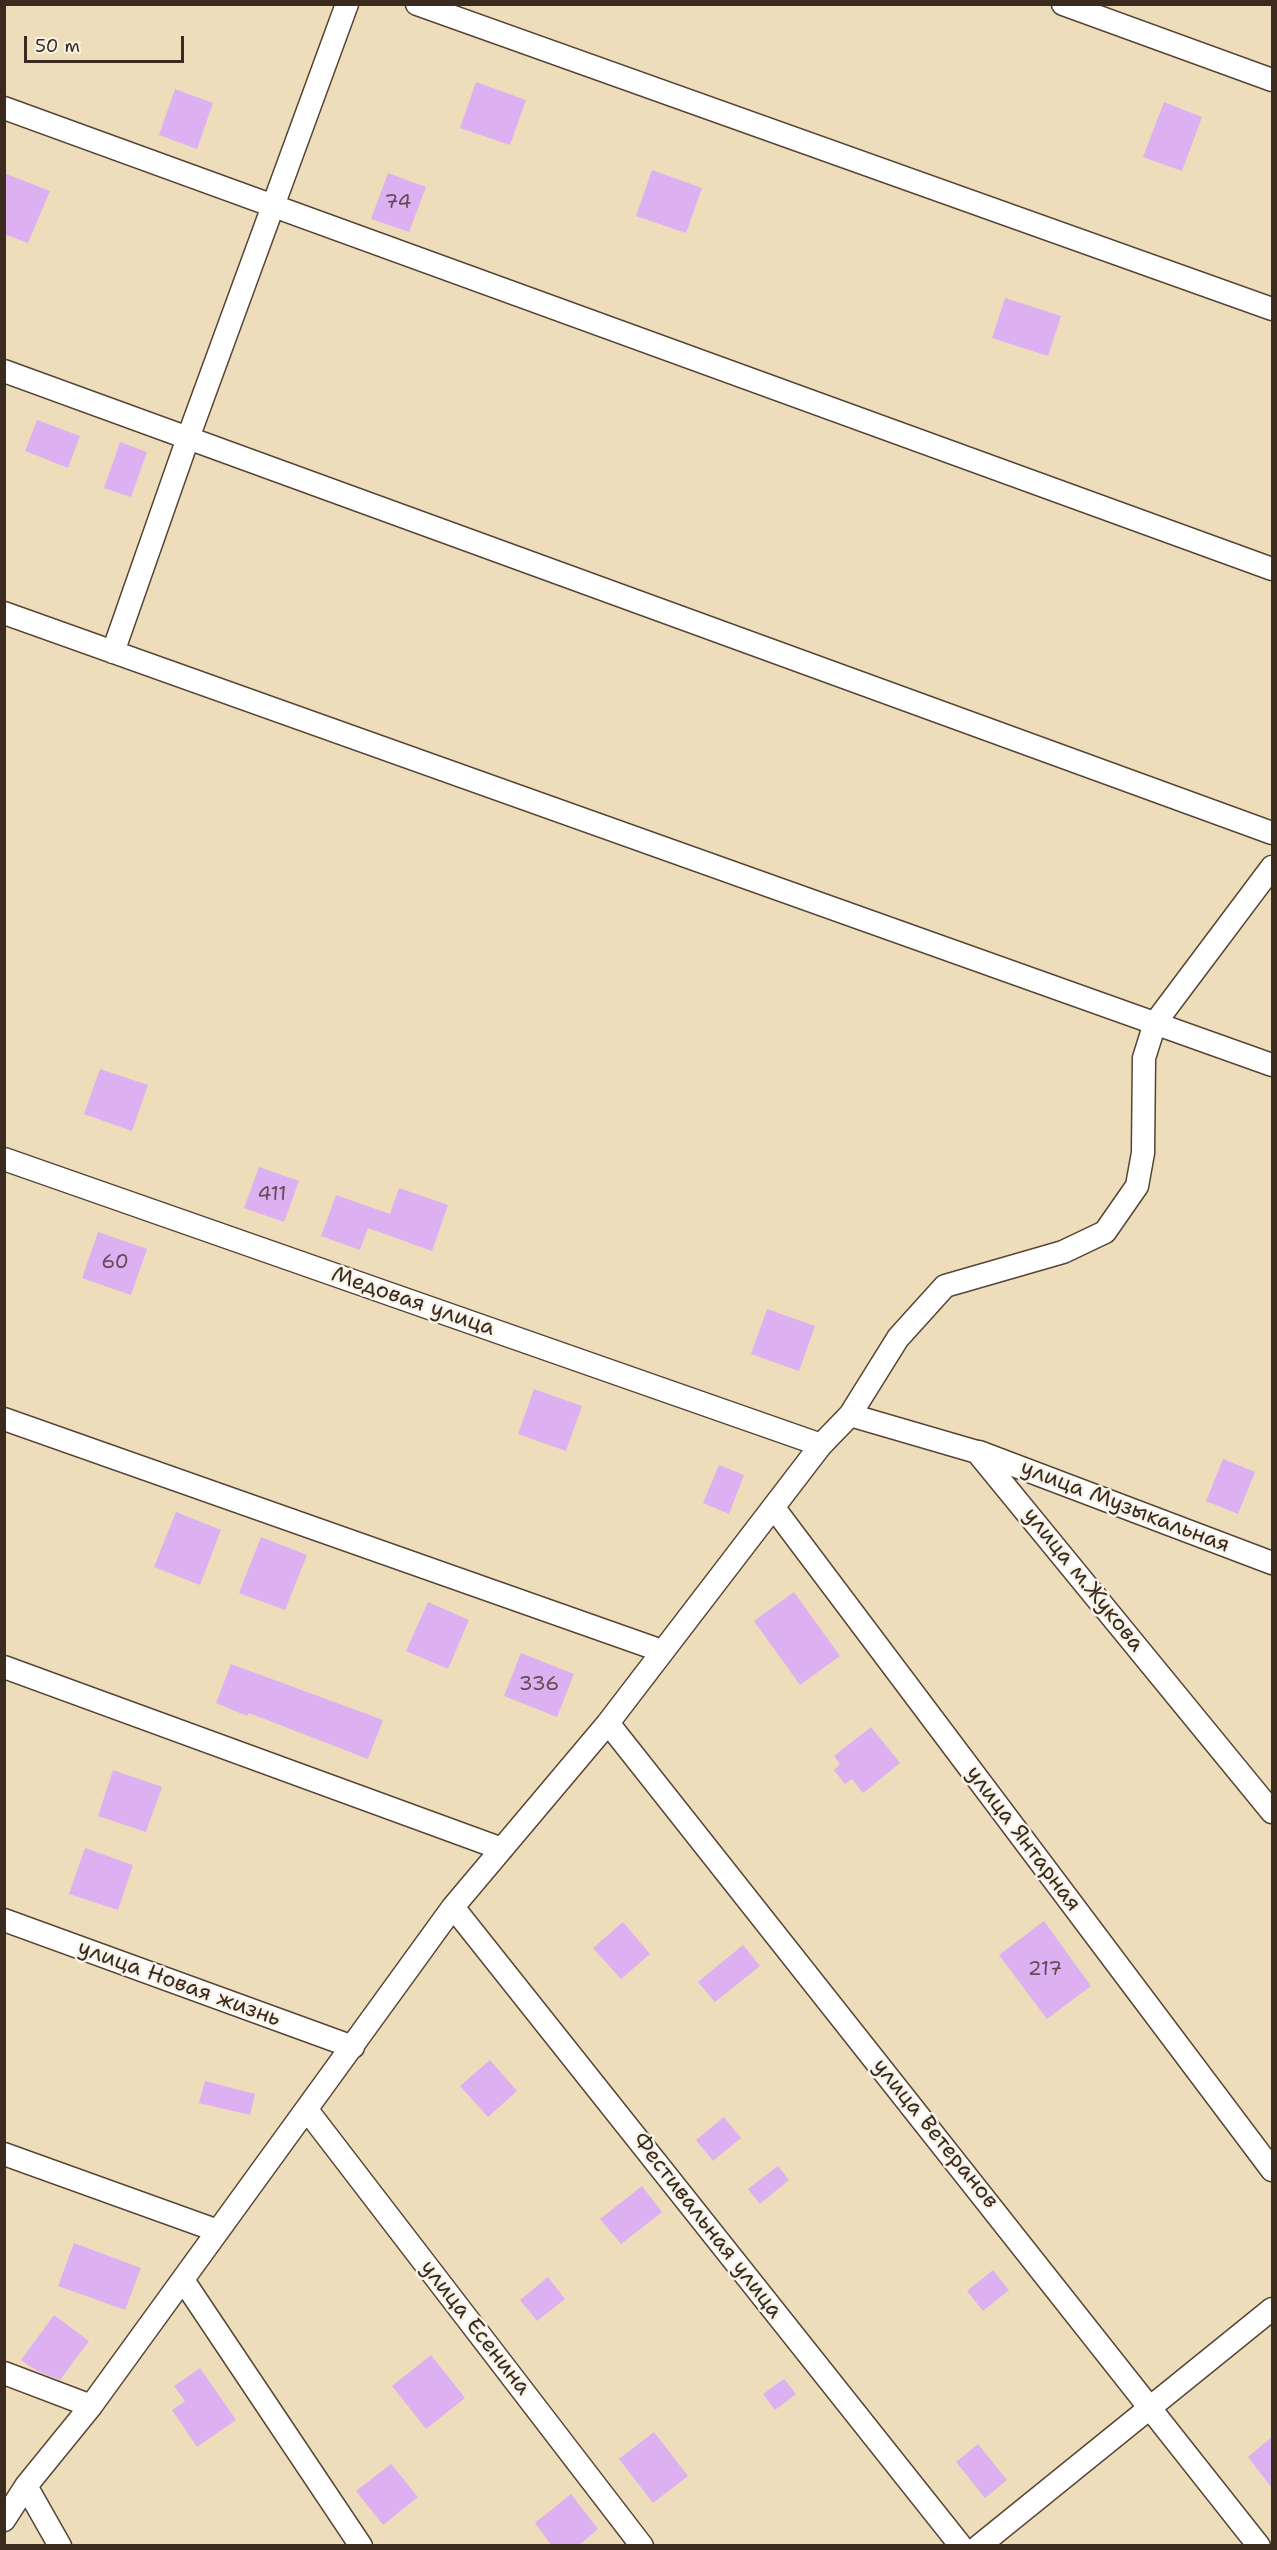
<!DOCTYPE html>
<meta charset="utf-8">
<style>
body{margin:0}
#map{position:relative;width:1277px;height:2550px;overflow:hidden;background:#eeddba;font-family:"Shantell Sans",sans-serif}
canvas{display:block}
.frame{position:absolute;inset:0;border:6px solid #3b2a1e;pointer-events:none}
.scale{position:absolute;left:24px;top:36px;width:160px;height:27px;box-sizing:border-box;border:3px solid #3b2a1e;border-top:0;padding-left:8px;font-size:18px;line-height:21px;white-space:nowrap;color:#3b2a1e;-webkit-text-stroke:4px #f7f3e8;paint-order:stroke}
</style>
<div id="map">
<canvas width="1277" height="2550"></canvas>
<div class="frame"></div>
<div class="scale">50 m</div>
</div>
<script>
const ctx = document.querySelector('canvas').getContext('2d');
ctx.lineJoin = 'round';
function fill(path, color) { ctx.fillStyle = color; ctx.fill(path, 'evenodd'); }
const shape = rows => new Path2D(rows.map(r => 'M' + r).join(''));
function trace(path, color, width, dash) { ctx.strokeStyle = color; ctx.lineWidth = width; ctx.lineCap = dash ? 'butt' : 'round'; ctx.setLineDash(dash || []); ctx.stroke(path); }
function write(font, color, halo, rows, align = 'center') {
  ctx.font = font + ' "Shantell Sans",sans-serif'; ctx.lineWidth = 5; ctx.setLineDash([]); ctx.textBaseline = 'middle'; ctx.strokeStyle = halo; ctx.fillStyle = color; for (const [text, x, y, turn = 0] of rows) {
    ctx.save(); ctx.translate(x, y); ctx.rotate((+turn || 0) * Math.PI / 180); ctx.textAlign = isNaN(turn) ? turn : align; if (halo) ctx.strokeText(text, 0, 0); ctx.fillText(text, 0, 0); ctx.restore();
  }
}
fill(shape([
 [476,82,526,100,510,145,460,128],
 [175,89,213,103,197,149,159,135],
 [1164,102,1202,117,1182,171,1143,157],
 [652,170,702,188,686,233,636,216],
 [4,173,50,191,28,243,4,234],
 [388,173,426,187,409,232,371,219],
 [1005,298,1061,316,1048,356,992,338],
 [37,420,80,436,68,468,25,451],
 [120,442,147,452,131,497,104,488],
 [100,1069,148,1085,132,1131,84,1114],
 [259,1167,299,1181,284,1222,244,1208],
 [399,1188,448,1205,432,1251,368,1228,360,1250,321,1236,336,1195,390,1214],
 [98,1232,147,1249,131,1295,82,1278],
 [767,1309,815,1326,799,1371,751,1354],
 [534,1389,582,1406,566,1451,518,1434],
 [1223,1459,1255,1472,1238,1514,1206,1501],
 [719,1465,744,1475,729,1514,703,1503],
 [176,1512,221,1530,200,1585,154,1567],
 [261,1537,307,1555,285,1610,239,1593],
 [794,1592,840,1656,800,1685,754,1621],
 [428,1602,469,1620,448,1669,406,1651],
 [521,1653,574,1674,557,1717,504,1696],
 [231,1664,383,1720,368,1759,249,1713,247,1716,216,1703],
 [871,1727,900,1763,863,1793,852,1779,845,1784,834,1770,840,1764,834,1756],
 [113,1770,162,1787,146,1832,98,1816],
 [85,1848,133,1865,118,1910,69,1894],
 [1044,1921,1091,1986,1047,2019,999,1955],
 [623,1922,650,1954,621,1979,593,1948],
 [743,1945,760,1966,715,2002,698,1982],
 [490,2060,517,2091,488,2117,460,2086],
 [205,2081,255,2094,250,2115,199,2103],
 [724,2117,741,2138,713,2161,696,2140],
 [778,2166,789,2180,760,2204,748,2189],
 [642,2186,662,2212,621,2244,600,2219],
 [74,2243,141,2268,125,2310,58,2286],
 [993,2270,1009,2290,983,2311,967,2291],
 [548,2277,565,2299,537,2321,520,2300],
 [54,2315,89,2341,60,2380,37,2371,21,2360],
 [431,2355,465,2398,426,2429,392,2386],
 [200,2368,236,2420,197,2447,172,2410,185,2401,174,2386],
 [784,2379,796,2394,775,2410,763,2394],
 [654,2432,688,2476,653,2503,619,2459],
 [1272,2437,1272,2488,1248,2457],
 [978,2444,1007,2480,985,2498,956,2462],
 [391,2464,418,2497,383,2525,356,2491],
 [571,2494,598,2529,578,2546,552,2546,535,2523]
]), '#ddb0f2');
const minor = shape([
 [417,4,1272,309],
 [1063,4,1272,80],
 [4,108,1272,569],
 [4,371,188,438,347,4],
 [4,613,1272,1065],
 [113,652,188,438,1272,833],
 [4,1159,821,1445],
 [850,1415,977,1452,1272,1812],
 [4,1419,662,1651],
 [979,1452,1272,1563],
 [774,1508,1272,2170],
 [4,1667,502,1849],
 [608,1723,1259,2546],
 [453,1907,961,2546],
 [4,1920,353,2047],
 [307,2110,642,2546],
 [4,2154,218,2231],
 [183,2280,361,2546],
 [4,2373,91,2406],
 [26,2486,60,2546],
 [4,2520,26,2486,91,2406,453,1907,608,1723,821,1445,850,1415,898,1338,945,1286,1063,1252,1105,1232,1137,1186,1143,1153,1144,1058,1155,1023,1272,867],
 [979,2546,1272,2309]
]);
trace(minor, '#564535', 25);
trace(minor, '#fff', 22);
write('20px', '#644c53', null, [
 ["74",398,203],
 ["411",272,1195],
 ["60",115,1263],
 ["336",539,1685],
 ["217",1045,1970]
]);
write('22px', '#3b2a1e', '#f7f3e8', [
 ["Медовая улица",413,1302,19],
 ["улица Музыкальная",1125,1507,21],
 ["улица м.Жукова",1083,1580,51],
 ["улица Янтарная",1023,1839,53],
 ["улица Новая жизнь",179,1984,20],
 ["улица Ветеранов",935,2134,51],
 ["Фестивальная улица",707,2226,52],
 ["улица Есенина",475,2328,52]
]);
</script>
